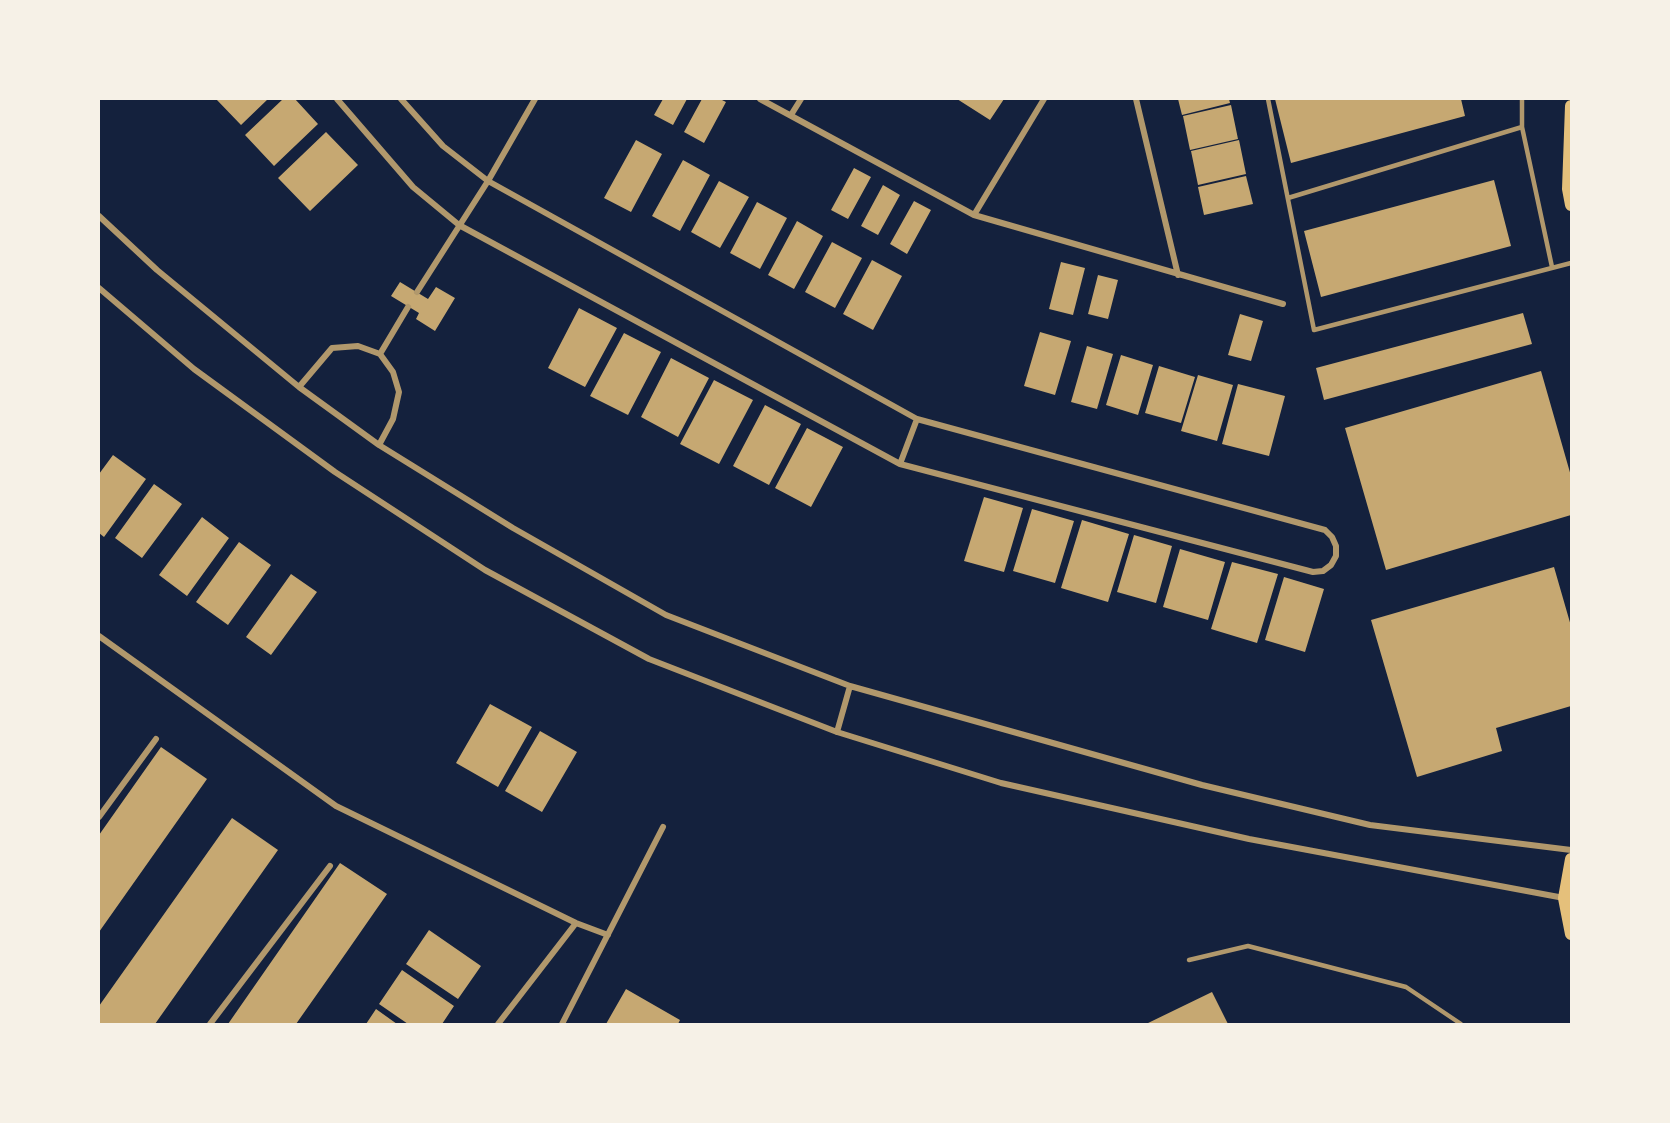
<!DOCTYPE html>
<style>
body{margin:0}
#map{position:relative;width:1670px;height:1123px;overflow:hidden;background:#14213d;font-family:"Fira Sans",sans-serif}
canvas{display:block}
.frame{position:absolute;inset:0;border:100px solid #f6f1e7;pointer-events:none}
</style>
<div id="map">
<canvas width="1670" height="1123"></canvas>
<div class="frame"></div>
</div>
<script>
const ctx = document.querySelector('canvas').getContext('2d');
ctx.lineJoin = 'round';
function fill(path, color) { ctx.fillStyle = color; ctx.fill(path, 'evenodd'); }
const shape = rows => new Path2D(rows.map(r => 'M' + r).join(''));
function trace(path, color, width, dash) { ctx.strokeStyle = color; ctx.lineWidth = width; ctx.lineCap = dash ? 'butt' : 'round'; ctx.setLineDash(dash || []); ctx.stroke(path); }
fill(shape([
 [216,99,268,99,241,125],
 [283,99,295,99,318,124,274,166,245,135],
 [663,99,687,99,673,125,654,115],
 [702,99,720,99,726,102,704,143,684,132],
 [957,99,1004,99,990,120],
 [1178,99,1229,99,1230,103,1182,115],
 [1275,99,1461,99,1465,116,1291,163],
 [1231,105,1238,139,1190,150,1183,116],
 [326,132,358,165,310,211,278,178],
 [636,140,662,154,631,212,604,198],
 [1239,140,1246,174,1198,185,1191,151],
 [683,160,710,175,680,231,652,216],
 [854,168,871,177,848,219,831,210],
 [1246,176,1253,204,1204,215,1198,187],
 [1494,180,1511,246,1321,297,1304,231],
 [719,181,749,197,720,248,691,232],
 [883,185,900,195,878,235,861,226],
 [914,201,931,210,907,254,890,244],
 [757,202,787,218,760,269,730,253],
 [797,221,823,236,794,289,768,275],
 [832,242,862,258,835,308,805,292],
 [872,260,902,276,873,330,843,314],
 [1061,262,1085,268,1073,315,1049,309],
 [1098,275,1118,280,1108,319,1088,314],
 [400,282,428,299,436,287,455,298,435,331,416,319,419,313,391,296],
 [579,308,617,328,585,387,548,368],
 [1523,313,1532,344,1324,400,1316,368],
 [1240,314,1263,321,1251,361,1228,355],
 [1040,332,1071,341,1055,395,1024,386],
 [624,333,661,352,628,415,590,396],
 [1087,346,1113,354,1097,409,1071,402],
 [1121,355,1153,365,1138,415,1106,405],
 [671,358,709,378,678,437,641,417],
 [1159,366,1195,377,1181,423,1145,413],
 [1541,371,1571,476,1571,515,1386,570,1345,428],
 [1198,375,1233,385,1217,441,1181,431],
 [714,380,753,400,719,464,680,444],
 [1238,384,1285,396,1269,456,1222,444],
 [765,405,801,424,769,485,733,466],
 [807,428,843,447,811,507,775,488],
 [113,455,146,479,104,537,99,533,99,474],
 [154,484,182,504,142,558,115,538],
 [984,497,1023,508,1004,572,964,561],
 [1032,509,1074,521,1055,583,1013,571],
 [202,517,229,538,187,596,159,575],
 [1082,520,1129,534,1108,602,1061,588],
 [1134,535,1172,546,1156,603,1117,592],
 [239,542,271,565,228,625,196,602],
 [1180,549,1225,562,1208,620,1163,607],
 [1232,562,1278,574,1257,643,1211,629],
 [1554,567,1571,626,1571,706,1496,728,1502,751,1417,777,1371,620],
 [291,574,317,592,271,655,246,637],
 [1284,577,1324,589,1305,652,1265,640],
 [490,704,532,727,498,787,456,763],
 [540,731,577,752,542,812,505,791],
 [161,747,207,779,99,932,99,835],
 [232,818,278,850,155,1024,99,1024,99,1006],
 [340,863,387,894,346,953,296,1024,228,1024],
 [429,930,481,966,458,999,406,964],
 [402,970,454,1006,442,1024,408,1024,379,1004],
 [626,989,680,1020,678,1024,606,1024],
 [1212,992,1228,1024,1146,1024],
 [376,1009,397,1024,366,1024]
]), '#c6a872');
trace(shape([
 [1268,99,1314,330,1571,263],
 [1522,99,1522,127,1552,267],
 [1288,198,1522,127],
 [1189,960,1248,946,1406,987,1461,1024]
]), '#b1986c', 4.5);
trace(shape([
 [337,99,413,187,459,225,900,464,1313,572,1323,571,1331,565,1336,556,1336,546,1332,537,1325,530,917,419,488,181,443,146,401,99],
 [760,99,974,215,1283,304],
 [1136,99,1178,275],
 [791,115,801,99],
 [974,215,1044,99],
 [99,216,157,270,299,387,379,445,513,528,666,615,850,686,1202,785,1370,825,1571,850],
 [99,288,194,369,335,472,485,570,649,659,837,732,1001,783,1249,839,1564,898],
 [417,292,488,181,535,99],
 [380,354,408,307],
 [299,387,332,348,358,346,380,354,393,372,399,392,393,419,379,445],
 [900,464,917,419],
 [99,636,336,806,576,923,608,935],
 [837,732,850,686],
 [99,817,156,739],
 [210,1024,330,866],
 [498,1024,576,923],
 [562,1024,663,827]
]), '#b1986c', 6);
trace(shape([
 [1571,106,1568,189,1571,205],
 [1571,859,1564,898,1571,934]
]), '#e5c07b', 12);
</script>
